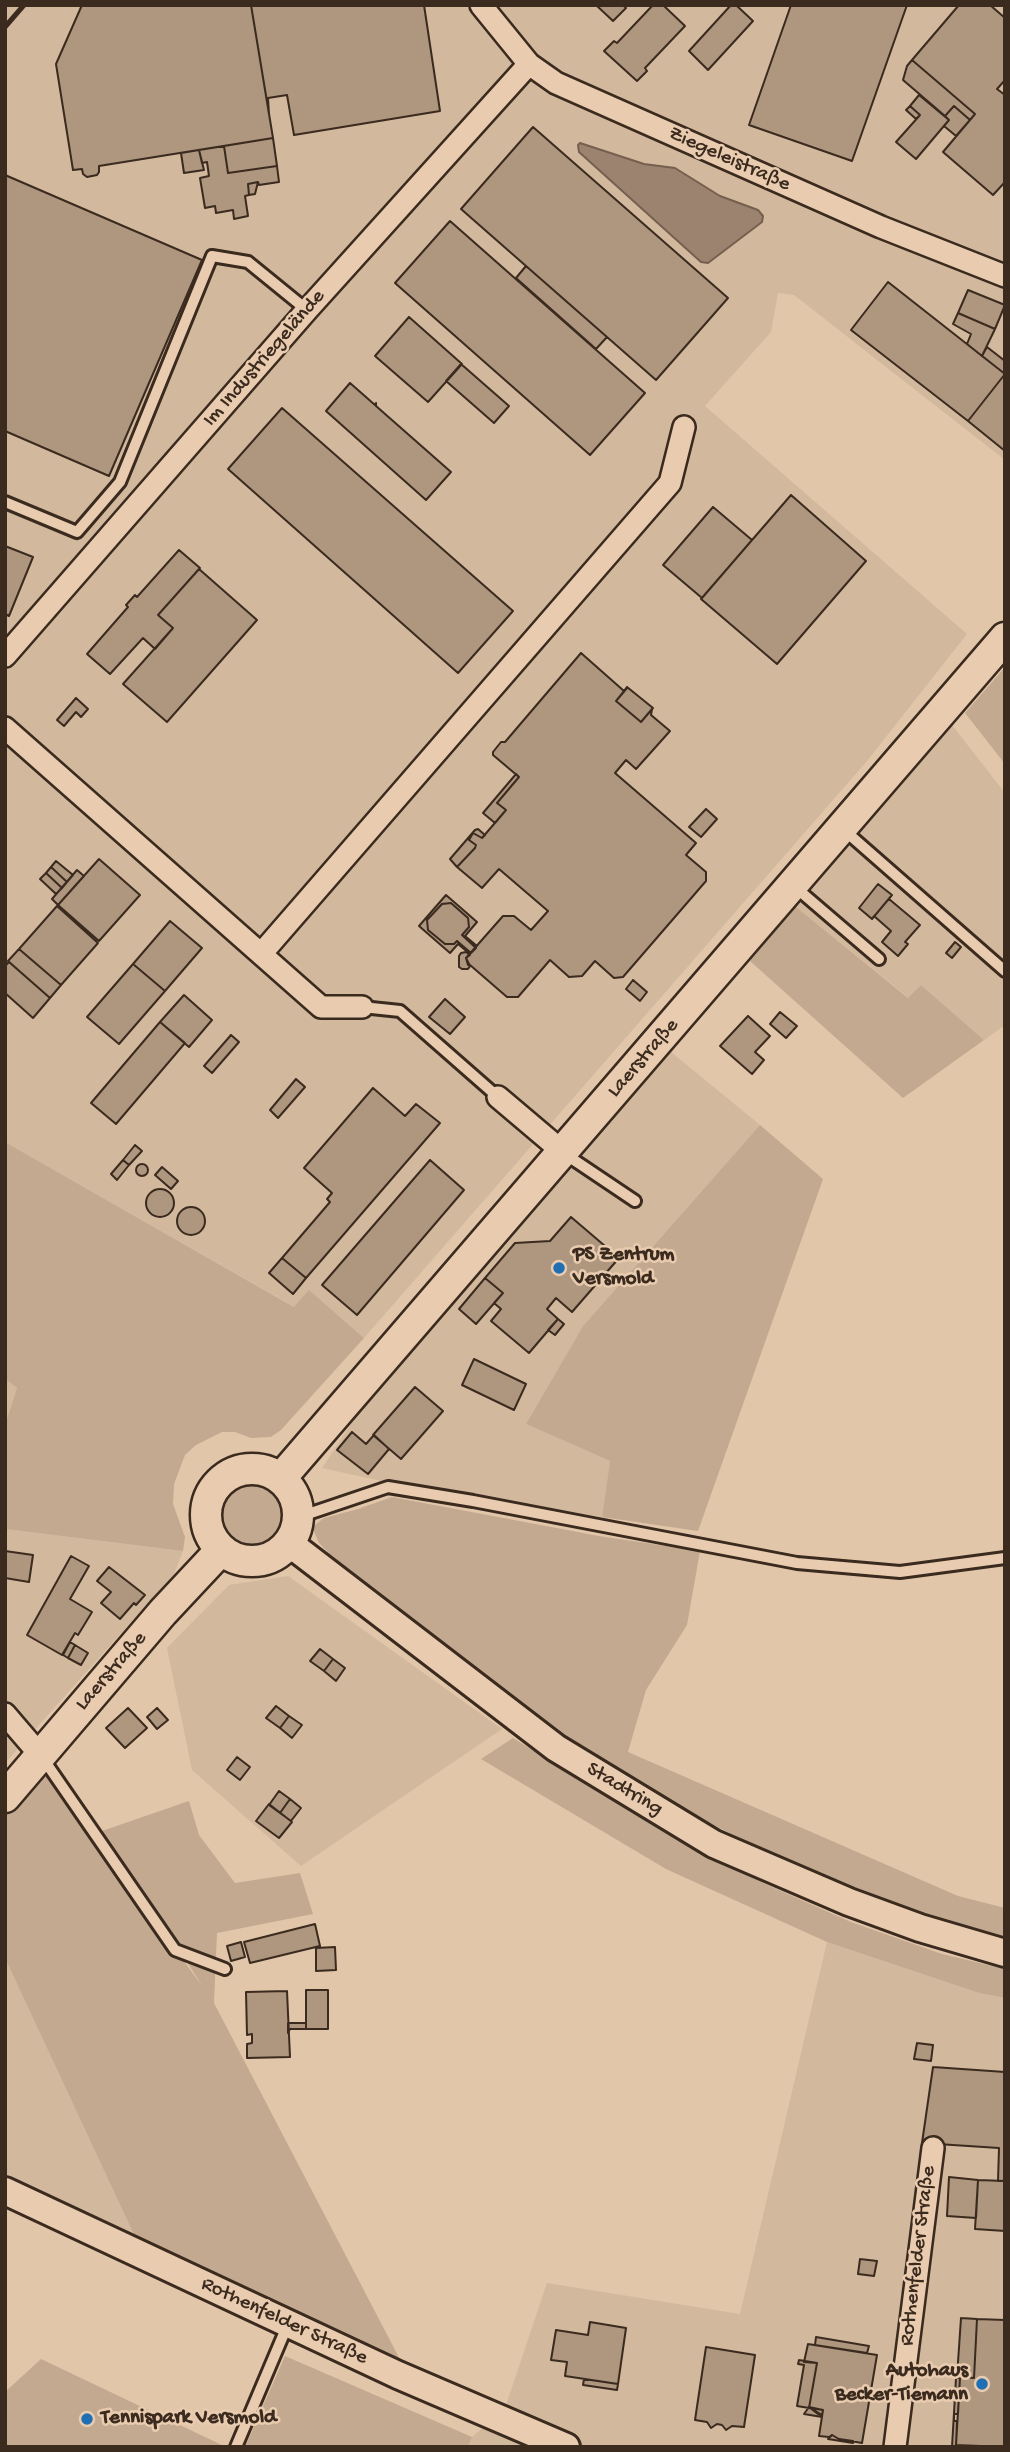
<!DOCTYPE html>
<meta charset="utf-8">
<style>
body{margin:0}
#map{position:relative;width:1010px;height:2452px;overflow:hidden;background:#e2c6aa;font-family:"Gochi Hand",sans-serif}
canvas{display:block}
.frame{position:absolute;inset:0;border:7px solid #3b2a1e;pointer-events:none}
</style>
<div id="map">
<canvas width="1010" height="2452"></canvas>
<div class="frame"></div>
</div>
<script>
const ctx = document.querySelector('canvas').getContext('2d');
ctx.lineJoin = 'round';
function fill(path, color) { ctx.fillStyle = color; ctx.fill(path, 'evenodd'); }
const shape = rows => new Path2D(rows.map(r => 'M' + r).join(''));
function trace(path, color, width, dash) { ctx.strokeStyle = color; ctx.lineWidth = width; ctx.lineCap = dash ? 'butt' : 'round'; ctx.setLineDash(dash || []); ctx.stroke(path); }
function write(font, color, halo, rows, align = 'center') {
  ctx.font = font + ' "Gochi Hand",sans-serif'; ctx.lineWidth = 5; ctx.setLineDash([]); ctx.textBaseline = 'middle'; ctx.strokeStyle = halo; ctx.fillStyle = color; for (const [text, x, y, turn = 0] of rows) {
    ctx.save(); ctx.translate(x, y); ctx.rotate((+turn || 0) * Math.PI / 180); ctx.textAlign = isNaN(turn) ? turn : align; if (halo) ctx.strokeText(text, 0, 0); ctx.fillText(text, 0, 0); ctx.restore();
  }
}
fill(shape([
 [5,5,1005,5,1005,460,794,295,778,293,771,332,705,406,967,634,867,761,364,1338,310,1291,295,1307,5,1142],
 [952,725,1005,793,1005,1025,984,1040,921,985,909,998,795,906],
 [671,1052,760,1125,583,1326,526,1424,610,1461,602,1517,395,1484,322,1468,353,1421,401,1362],
 [5,1379,17,1388,5,1425],
 [5,1529,183,1551,174,1574,5,1763],
 [288,1576,502,1729,301,1866,192,1770,167,1648,229,1585],
 [827,1942,979,1993,1005,1998,1005,2447,468,2447,472,2437,505,2408,547,2283,740,2314],
 [5,1958,136,2239,5,2177]
]), '#d2b89d');
fill(shape([
 [1005,667,1005,764,965,713],
 [795,906,908,998,921,985,984,1040,903,1098,750,961],
 [760,1125,823,1179,698,1531,602,1517,610,1461,526,1424,583,1326],
 [5,1142,294,1307,309,1290,364,1338,281,1430,271,1437,251,1438,235,1432,222,1432,196,1445,185,1455,174,1484,173,1504,185,1537,183,1551,5,1529,5,1425,17,1388,5,1379],
 '212 1514a38 38 0 1 1 76 0a38 38 0 1 1-76 0Z',
 [392,1497,599,1536,700,1551,687,1625,646,1690,628,1752,958,1896,1005,1908,1005,1939,928,1917,802,1870,635,1785,514,1702,338,1563,319,1543,312,1527,324,1518,358,1509],
 [513,1738,654,1825,763,1883,851,1922,942,1954,1005,1969,1005,1998,979,1993,827,1942,666,1869,481,1759],
 [44,1772,203,1987,102,1831,189,1801,199,1835,235,1883,300,1873,313,1914,217,1933,214,2003,405,2369,136,2239,5,1958,5,1814],
 [285,2356,472,2437,468,2447,245,2447],
 [41,2359,226,2447,5,2447,5,2392]
]), '#c3a990');
const water = shape([
 [580,143,644,164,675,168,720,196,758,210,763,216,762,222,708,263,701,262,579,152,578,145,580,143]
]);
fill(water, '#9c836f');
trace(water, '#755f4f', 2);
const building = shape([
 [82,5,251,5,273,138,99,166,99,172,97,175,87,177,83,174,82,169,73,170,56,64,82,5],
 [251,5,424,5,440,111,294,135,287,95,268,98,269,114,251,5],
 [596,5,623,5,626,8,613,21,596,5],
 [653,5,663,5,685,26,645,68,647,71,637,81,604,51,614,41,617,43,653,5],
 [731,5,736,5,753,21,708,70,689,51,731,5],
 [791,5,907,5,852,161,749,125,791,5],
 [959,5,990,5,1005,18,1005,80,997,89,1005,95,1005,182,993,195,943,152,975,114,912,60,959,5],
 [912,60,975,114,970,120,954,106,945,116,903,80,907,66,912,60],
 [919,95,949,120,916,159,896,142,920,115,910,106,919,95],
 [910,106,920,115,916,119,906,110,910,106],
 [954,106,970,120,956,136,944,126,949,120,945,116,954,106],
 [533,127,728,298,656,380,461,209,533,127],
 [273,138,277,166,228,173,224,146,273,138],
 [224,146,228,173,277,166,279,182,259,185,258,182,248,184,249,195,245,196,248,216,234,219,233,210,216,213,215,206,205,208,200,178,209,176,207,162,202,163,199,150,224,146],
 [199,150,204,170,184,173,181,153,199,150],
 [5,175,202,260,109,476,5,431,5,175],
 [258,182,255,194,249,195,248,184,258,182],
 [450,221,645,393,590,455,395,283,450,221],
 [526,266,607,337,596,349,516,278,526,266],
 [888,282,1005,374,968,421,851,330,888,282],
 [968,290,1005,305,995,329,958,313,968,290],
 [958,313,995,329,982,356,967,344,971,334,953,324,958,313],
 [409,317,462,364,428,402,375,356,409,317],
 [987,347,1005,361,1005,374,982,356,987,347],
 [461,364,509,406,494,423,446,381,461,364],
 [1005,374,1005,451,968,421,1005,374],
 [350,383,375,405,376,403,376,406,451,472,426,500,326,411,350,383],
 [282,408,513,611,458,673,228,469,282,408],
 [791,495,866,561,777,664,701,599,791,495],
 [713,507,752,540,702,598,663,565,713,507],
 [5,546,33,557,9,616,5,614,5,546],
 [179,550,200,568,158,615,173,628,155,649,143,638,110,674,87,654,128,607,126,605,135,595,137,597,179,550],
 [199,569,257,620,167,722,123,684,173,628,158,615,199,569],
 [581,653,624,691,627,688,616,701,641,722,652,709,651,715,670,731,636,769,626,760,615,773,696,843,686,855,706,872,706,881,623,977,614,978,595,961,582,976,569,977,550,960,518,997,507,997,470,965,468,965,466,958,503,916,514,916,531,930,548,911,499,869,482,888,457,867,475,848,476,845,469,840,473,833,482,838,506,810,497,803,519,777,493,755,493,752,501,742,505,742,581,653],
 [627,687,653,708,641,722,616,701,627,687],
 [76,698,88,709,81,717,76,712,64,726,57,720,76,698],
 [516,774,519,777,497,803,506,810,495,823,483,813,516,774],
 [706,809,717,819,701,837,689,827,706,809],
 [478,829,485,835,482,838,473,833,469,840,476,845,475,848,457,867,450,859,475,830,478,829],
 [99,859,140,895,99,941,58,905,99,859],
 [56,861,73,875,67,882,51,867,56,861],
 [51,867,67,882,62,888,46,873,51,867],
 [77,870,84,876,58,905,52,899,77,870],
 [46,873,62,888,56,894,40,879,46,873],
 [878,884,892,895,872,919,859,908,878,884],
 [446,895,477,922,465,936,477,946,462,935,469,927,468,918,451,903,442,904,427,920,428,930,445,944,454,944,457,941,470,954,458,944,450,953,419,926,446,895],
 [892,895,889,899,920,925,905,942,908,944,898,956,882,942,891,931,874,916,872,919,892,895],
 [451,903,468,918,469,927,462,935,476,948,471,953,457,941,454,944,445,944,428,930,427,920,442,904,451,903],
 [57,906,98,943,61,985,19,949,57,906],
 [170,921,202,948,165,991,133,964,170,921],
 [955,942,961,947,952,958,946,953,955,942],
 [19,949,61,985,50,998,8,961,19,949],
 [466,952,470,955,466,958,470,966,468,969,462,969,459,967,459,956,461,953,466,952],
 [9,962,50,998,33,1018,5,993,5,966,9,962],
 [133,964,165,991,119,1044,87,1017,133,964],
 [633,980,647,992,640,1001,626,989,633,980],
 [184,995,212,1020,189,1047,160,1022,184,995],
 [445,999,465,1017,450,1034,429,1017,445,999],
 [780,1012,797,1026,786,1038,770,1024,780,1012],
 [748,1016,770,1036,755,1052,764,1060,752,1074,720,1046,748,1016],
 [160,1022,185,1043,116,1124,91,1103,160,1022],
 [231,1035,239,1042,212,1073,204,1066,231,1035],
 [296,1079,305,1087,278,1118,270,1110,296,1079],
 [373,1088,405,1116,416,1104,440,1123,306,1278,282,1258,330,1202,327,1199,332,1193,304,1168,373,1088],
 [135,1145,142,1151,129,1165,123,1160,135,1145],
 [123,1160,129,1165,117,1180,111,1174,123,1160],
 [430,1160,464,1190,357,1315,322,1285,430,1160],
 '136 1170a6 6 0 1 1 12 0a6 6 0 1 1-12 0Z',
 [162,1167,178,1181,171,1189,155,1175,162,1167],
 '146 1203a14 14 0 1 1 28 0a14 14 0 1 1-28 0Z',
 '177 1221a14 14 0 1 1 28 0a14 14 0 1 1-28 0Z',
 [571,1217,619,1258,572,1312,556,1298,547,1309,558,1319,529,1353,491,1321,501,1309,494,1303,503,1293,485,1278,515,1243,550,1241,571,1217],
 [282,1258,306,1278,293,1294,269,1273,282,1258],
 [485,1278,503,1293,476,1324,459,1309,485,1278],
 [558,1319,564,1324,555,1335,548,1330,558,1319],
 [474,1359,526,1384,514,1410,462,1385,474,1359],
 [415,1387,443,1411,401,1459,373,1435,415,1387],
 [352,1432,366,1444,374,1435,389,1449,368,1474,337,1450,352,1432],
 [5,1551,33,1555,29,1582,5,1578,5,1551],
 [71,1556,89,1566,70,1599,92,1612,78,1635,75,1633,62,1655,27,1635,71,1556],
 [109,1567,145,1595,136,1605,134,1603,120,1619,101,1603,111,1592,97,1581,109,1567],
 [70,1642,75,1645,68,1658,63,1655,70,1642],
 [75,1645,88,1653,81,1665,68,1658,75,1645],
 [320,1649,333,1659,324,1671,310,1661,320,1649],
 [333,1659,345,1668,336,1681,324,1671,333,1659],
 [276,1706,289,1716,280,1728,266,1718,276,1706],
 [128,1708,147,1728,125,1748,106,1728,128,1708],
 [157,1708,168,1720,157,1729,147,1717,157,1708],
 [289,1716,302,1725,292,1738,280,1728,289,1716],
 [237,1757,250,1767,240,1780,227,1770,237,1757],
 [279,1791,290,1799,280,1813,269,1805,279,1791],
 [290,1799,301,1808,291,1821,280,1813,290,1799],
 [269,1804,292,1822,279,1838,256,1821,269,1804],
 [315,1924,320,1946,250,1963,244,1942,315,1924],
 [241,1942,245,1957,231,1961,227,1946,241,1942],
 [335,1947,336,1970,316,1971,316,1948,335,1947],
 [306,1990,328,1990,328,2029,306,2029,306,1990],
 [287,1991,290,2057,247,2058,247,2044,252,2043,252,2034,247,2035,246,1992,287,1991],
 [288,2023,306,2023,306,2029,290,2029,288,2033,288,2023],
 [917,2043,933,2045,931,2061,914,2059,917,2043],
 [933,2067,1005,2072,1005,2181,998,2181,999,2148,922,2143,933,2067],
 [949,2177,978,2180,976,2218,947,2216,949,2177],
 [978,2180,1005,2181,1005,2231,975,2229,978,2180],
 [860,2259,877,2261,874,2276,858,2274,860,2259],
 [961,2318,977,2319,974,2378,957,2377,961,2318],
 [977,2319,1005,2320,1005,2447,956,2445,957,2421,954,2421,954,2414,958,2414,960,2377,974,2378,977,2319],
 [590,2322,626,2328,618,2384,565,2376,567,2362,551,2360,556,2330,588,2335,590,2322],
 [816,2337,869,2346,867,2353,815,2345,816,2337],
 [808,2344,877,2355,862,2443,839,2439,832,2435,829,2437,819,2436,823,2410,809,2408,817,2363,804,2362,808,2344],
 [706,2347,755,2355,744,2427,732,2426,726,2430,722,2425,717,2424,711,2428,707,2422,695,2420,706,2347],
 [799,2360,817,2363,809,2408,797,2406,804,2365,798,2364,799,2360],
 [956,2378,960,2378,956,2445,983,2447,952,2447,956,2378],
 [584,2379,618,2384,617,2390,583,2385,584,2379],
 [809,2407,823,2410,822,2415,818,2414,809,2407],
 [809,2407,822,2415,822,2417,804,2414,809,2407],
 [832,2435,839,2439,853,2441,853,2443,828,2439,832,2435]
]);
fill(building, '#ae967f');
trace(building, '#3b2a1e', 2);
const service = shape([
 [5,502,77,532,120,482,212,256,248,262,307,310],
 [844,830,1005,971],
 [795,887,879,959],
 [362,1007,400,1011,498,1097],
 [565,1154,635,1201],
 [299,1517,388,1487,473,1501,797,1563,900,1572,1005,1558],
 [42,1757,175,1950,225,1969],
 [236,2447,288,2324]
]);
const minor = shape([
 [481,5,529,64,556,83,881,227,1005,276],
 [5,656,307,310,529,64],
 [5,728,321,1007,362,1007],
 [261,954,670,483,684,427],
 [498,1097,563,1152],
 [5,1714,41,1756],
 [895,2447,933,2148]
]);
const tertiary = shape([
 [289,1543,556,1748,714,1844,849,1902,920,1928,1005,1953],
 [5,2191,398,2375,566,2447]
]);
const secondary = shape([
 '206 1515a46 46 0 1 1 92 0a46 46 0 1 1-92 0Z',
 [281,1478,1005,638],
 [5,1797,163,1612,221,1550]
]);
trace(service, '#3b2a1e', 16);
trace(minor, '#3b2a1e', 26);
trace(tertiary, '#3b2a1e', 32);
trace(secondary, '#3b2a1e', 35);
trace(service, '#e9ccb0', 10);
trace(minor, '#e9ccb0', 21);
trace(tertiary, '#e9ccb0', 26);
trace(secondary, '#e9ccb0', 30);
trace(shape([
 [5,27,24,5]
]), '#3b2a1e', 5);
for (const [x, y, r, color] of [
 [559,1268,7,"#1f6fb2"],
 [982,2384,7,"#1f6fb2"],
 [87,2419,7,"#1f6fb2"]
]) { const dot = new Path2D(); dot.arc(x, y, r, 0, 2 * Math.PI); ctx.fillStyle = color; ctx.fill(dot); trace(dot, '#e9ccb0', 2.5); }
write('21px', '#3b2a1e', '#e9ccb0', [
 ["Ziegeleistraße",729,160,24],
 ["Im Industriegelände",265,359,-49],
 ["Laerstraße",644,1059,-49],
 ["Laerstraße",112,1672,-49],
 ["Stadtring",624,1790,31],
 ["Rothenfelder Straße",919,2256,-83],
 ["Rothenfelder Straße",284,2322,25]
]);
write('bold 21px', '#3b2a1e', '#e9ccb0', [
 ["PS Zentrum",573,1256],
 ["Versmold",573,1280],
 ["Autohaus",968,2372,"right"],
 ["Becker-Tiemann",968,2396,"right"],
 ["Tennispark Versmold",101,2419]
], 'left');
</script>
